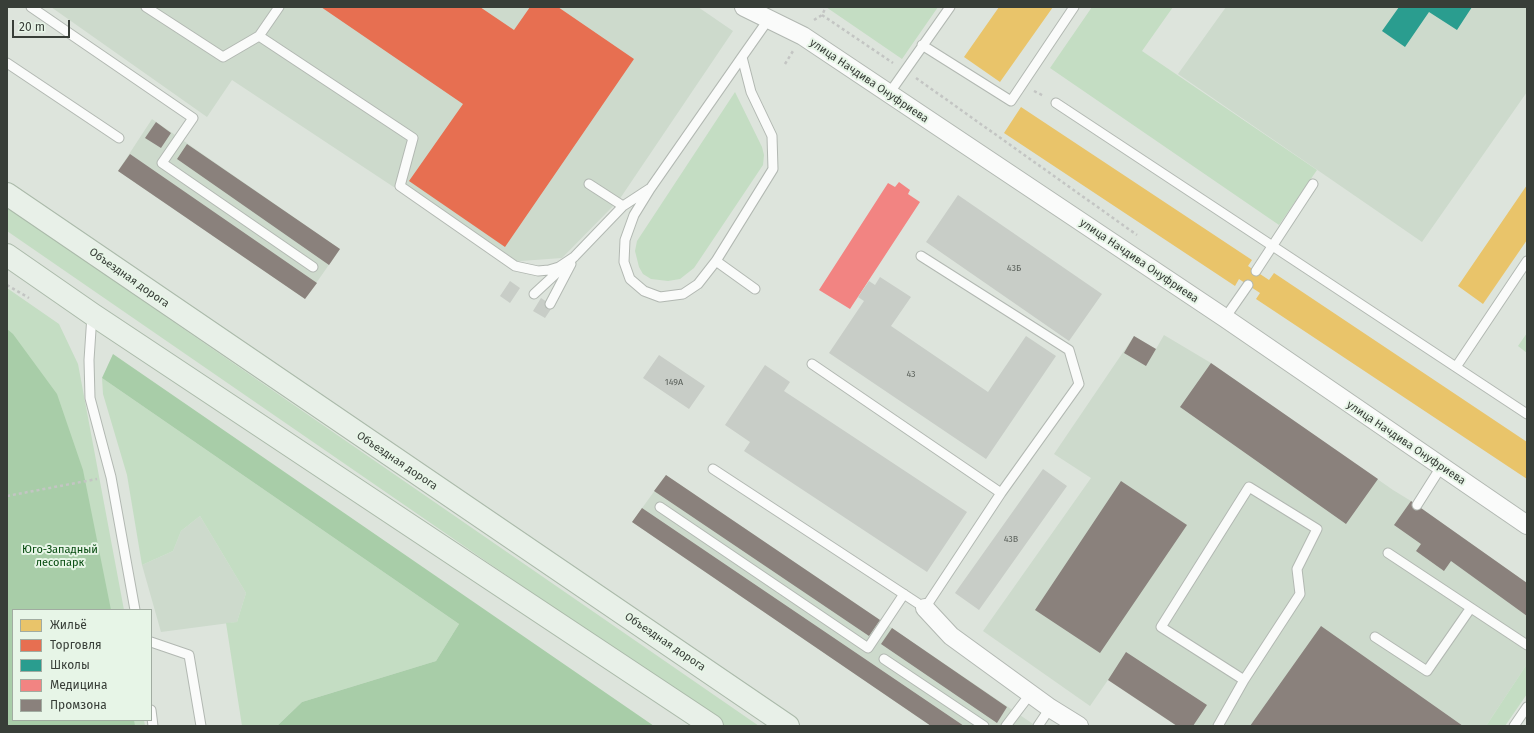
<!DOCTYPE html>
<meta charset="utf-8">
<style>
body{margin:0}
#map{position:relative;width:1534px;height:733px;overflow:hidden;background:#dde4dc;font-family:"Fira Sans",sans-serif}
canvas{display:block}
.frame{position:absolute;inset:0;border:8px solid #383e38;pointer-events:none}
.legend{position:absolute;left:12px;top:609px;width:140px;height:112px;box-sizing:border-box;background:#e7f5e7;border:1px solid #a1aca1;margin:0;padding:5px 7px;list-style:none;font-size:12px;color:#383e38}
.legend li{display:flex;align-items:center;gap:8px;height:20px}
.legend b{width:20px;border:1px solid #a1aca1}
.scale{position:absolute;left:12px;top:20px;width:58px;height:18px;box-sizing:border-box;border:2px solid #383e38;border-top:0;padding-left:5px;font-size:12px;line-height:14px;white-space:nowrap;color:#383e38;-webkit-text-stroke:3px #e7f5e7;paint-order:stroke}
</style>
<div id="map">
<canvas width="1534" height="733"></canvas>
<div class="frame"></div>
<ul class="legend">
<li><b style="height:11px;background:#e9c46a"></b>Жильё</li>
<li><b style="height:11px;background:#e76f51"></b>Торговля</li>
<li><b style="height:11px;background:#2a9d8f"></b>Школы</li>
<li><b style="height:11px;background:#f28482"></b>Медицина</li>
<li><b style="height:11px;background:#8a817c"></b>Промзона</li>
</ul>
<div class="scale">20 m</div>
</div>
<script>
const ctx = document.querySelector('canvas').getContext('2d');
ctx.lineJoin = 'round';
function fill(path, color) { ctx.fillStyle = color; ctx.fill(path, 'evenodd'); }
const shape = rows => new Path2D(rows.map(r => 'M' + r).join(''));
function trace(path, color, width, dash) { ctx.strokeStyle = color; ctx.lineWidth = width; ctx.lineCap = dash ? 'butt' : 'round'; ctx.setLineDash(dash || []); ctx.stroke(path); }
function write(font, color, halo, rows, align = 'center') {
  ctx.font = font + ' "Fira Sans",sans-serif'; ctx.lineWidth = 4; ctx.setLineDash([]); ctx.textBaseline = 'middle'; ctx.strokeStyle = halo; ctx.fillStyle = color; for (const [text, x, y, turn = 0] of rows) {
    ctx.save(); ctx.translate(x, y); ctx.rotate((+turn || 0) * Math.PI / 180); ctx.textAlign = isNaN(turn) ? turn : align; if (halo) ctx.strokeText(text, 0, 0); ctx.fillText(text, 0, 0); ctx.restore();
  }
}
fill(shape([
 [51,7,698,7,733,31,619,200,562,258,507,262,232,80,207,117],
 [1226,7,1527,7,1527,92,1422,242,1178,74],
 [152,119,340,249,305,299,118,171],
 [1164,335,1211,363,1393,490,1411,501,1527,583,1527,664,1486,726,1177,726,1108,680,1090,706,983,631,1091,478,1054,454,1134,336,1156,349],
 [666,475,892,628,1036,726,931,726,632,522],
 [200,516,246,593,237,622,161,632,142,565,173,551,181,531]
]), '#cddacc');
fill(shape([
 [826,7,938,7,902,59],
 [1092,7,1173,7,1142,51,1317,170,1279,225,1050,68],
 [735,92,762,147,764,155,763,165,694,268,680,279,668,281,651,279,643,274,639,267,635,251,637,241],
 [7,207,759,726,725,726,7,231],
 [7,288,59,324,78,364,124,610,13,610,13,720,144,720,145,726,7,726],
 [1527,333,1527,353,1518,346],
 [102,378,459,624,436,661,302,702,277,726,242,726,226,623,237,622,246,593,200,516,181,531,173,551,142,565,127,475,103,394],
 [1527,664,1527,694,1505,726,1486,726]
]), '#c4ddc3');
fill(shape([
 [7,329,13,334,57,394,83,470,111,610,13,610,13,720,134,720,135,726,7,726],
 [113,354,654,726,277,726,302,702,436,661,459,624,102,378]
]), '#a8cda8');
fill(shape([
 [999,7,1053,7,1000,82,964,57],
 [1021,107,1252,260,1248,266,1269,280,1274,273,1527,442,1527,479,1256,299,1260,293,1239,279,1235,286,1004,133],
 [1527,185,1527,240,1483,304,1458,286]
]), '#e9c46a');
fill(shape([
 [321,7,480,7,514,30,530,7,558,7,634,59,505,247,409,181,463,104]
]), '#e76f51');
fill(shape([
 [1399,7,1472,7,1457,30,1429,12,1405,47,1382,31]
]), '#2a9d8f');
fill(shape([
 [899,182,910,190,908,194,920,202,850,309,819,290,888,183,895,187]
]), '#f28482');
fill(shape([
 [156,122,171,133,161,148,145,138],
 [187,144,340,249,329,265,177,159],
 [130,154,317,283,305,299,118,171],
 [1134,336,1156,349,1146,366,1124,353],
 [1211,363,1378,479,1346,524,1180,407],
 [666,475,880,620,869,636,654,491],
 [1121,481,1187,525,1100,653,1035,610],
 [1411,501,1527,583,1527,616,1451,561,1444,571,1416,551,1421,544,1394,525],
 [642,508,871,663,964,726,931,726,632,522],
 [1321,626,1463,726,1250,726],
 [892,628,1007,707,997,723,881,644],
 [1126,652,1207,705,1193,726,1177,726,1108,680]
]), '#8a817c');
fill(shape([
 [958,195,1102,294,1069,341,926,242],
 [880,277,911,297,891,326,988,392,1026,336,1056,356,986,459,829,353,864,301,858,297,869,281,875,285],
 [510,281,520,288,510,303,500,296],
 [541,298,553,306,545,318,533,311],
 [659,355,705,386,689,409,643,378],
 [765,365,790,382,784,391,967,512,927,572,744,451,750,442,725,425],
 [1043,469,1067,486,979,610,955,593]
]), '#c8cdc7');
const service = shape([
 [31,7,193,118,162,163,313,267],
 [146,7,223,57,259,36,279,7],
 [259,36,413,138,400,186,515,266,538,271,549,270,559,267,574,257],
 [922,45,1011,101,1074,7],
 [742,57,751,92,772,136,773,169,716,261,698,284,683,294,660,297,644,291,630,279,624,262,625,240,634,215,650,189,742,57,768,20],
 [7,63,119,138],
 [888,95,950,7],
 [1056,103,1527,414],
 [589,184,623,206],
 [716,261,755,289],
 [1256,271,1313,184],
 [534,294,574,257,623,206,649,189],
 [550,304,571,264],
 [92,315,89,360,90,398,111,477,135,610],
 [1225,318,1248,285],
 [812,364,1001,493],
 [1456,367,1527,261],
 [713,469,925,608,1001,493,1079,384,1069,350,921,256],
 [1417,505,1441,467],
 [660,507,868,648,904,594],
 [1388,553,1527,645],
 [1375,637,1427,671,1470,609],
 [151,642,189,655,201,726],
 [884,659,984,726],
 [151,710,153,726],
 [1006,726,1031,693],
 [1038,726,1050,708],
 [1218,726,1244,680,1300,594,1297,569,1317,529,1249,487,1161,627,1244,680],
 [1514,726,1527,707]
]);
const minor = shape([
 [744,7,803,36,1225,318,1527,525],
 [925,608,951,636,1050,708,1079,726]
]);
const primary = shape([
 [7,194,788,726],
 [7,255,92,314,712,726]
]);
trace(service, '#b2b8b2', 11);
trace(minor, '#b2b8b2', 20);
trace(primary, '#abbaaa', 24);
trace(shape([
 [822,15,893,63],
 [814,20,822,15,826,7],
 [785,64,793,51],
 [916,78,1137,235],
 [1034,91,1044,96],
 [7,285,29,298],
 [7,496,97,479]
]), '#c3c5c3', 2.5, [3, 3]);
trace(service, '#fafbfa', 9);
trace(minor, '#fafbfa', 18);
trace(primary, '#e8f0e8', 22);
write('9px', '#5c625c', null, [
 ["43Б",1014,268],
 ["43",911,374],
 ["149А",674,382],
 ["43В",1011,539]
]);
write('11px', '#383e38', '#e7f5e7', [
 ["улица Начдива Онуфриева",869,81,34],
 ["улица Начдива Онуфриева",1139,261,34],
 ["Объездная дорога",129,278,35],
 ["улица Начдива Онуфриева",1406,443,34],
 ["Объездная дорога",397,461,34],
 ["Объездная дорога",665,642,34]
]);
write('11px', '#054a0e', '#e7f5e7', [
 ["Юго-Западный",60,550],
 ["лесопарк",60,563]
]);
</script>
